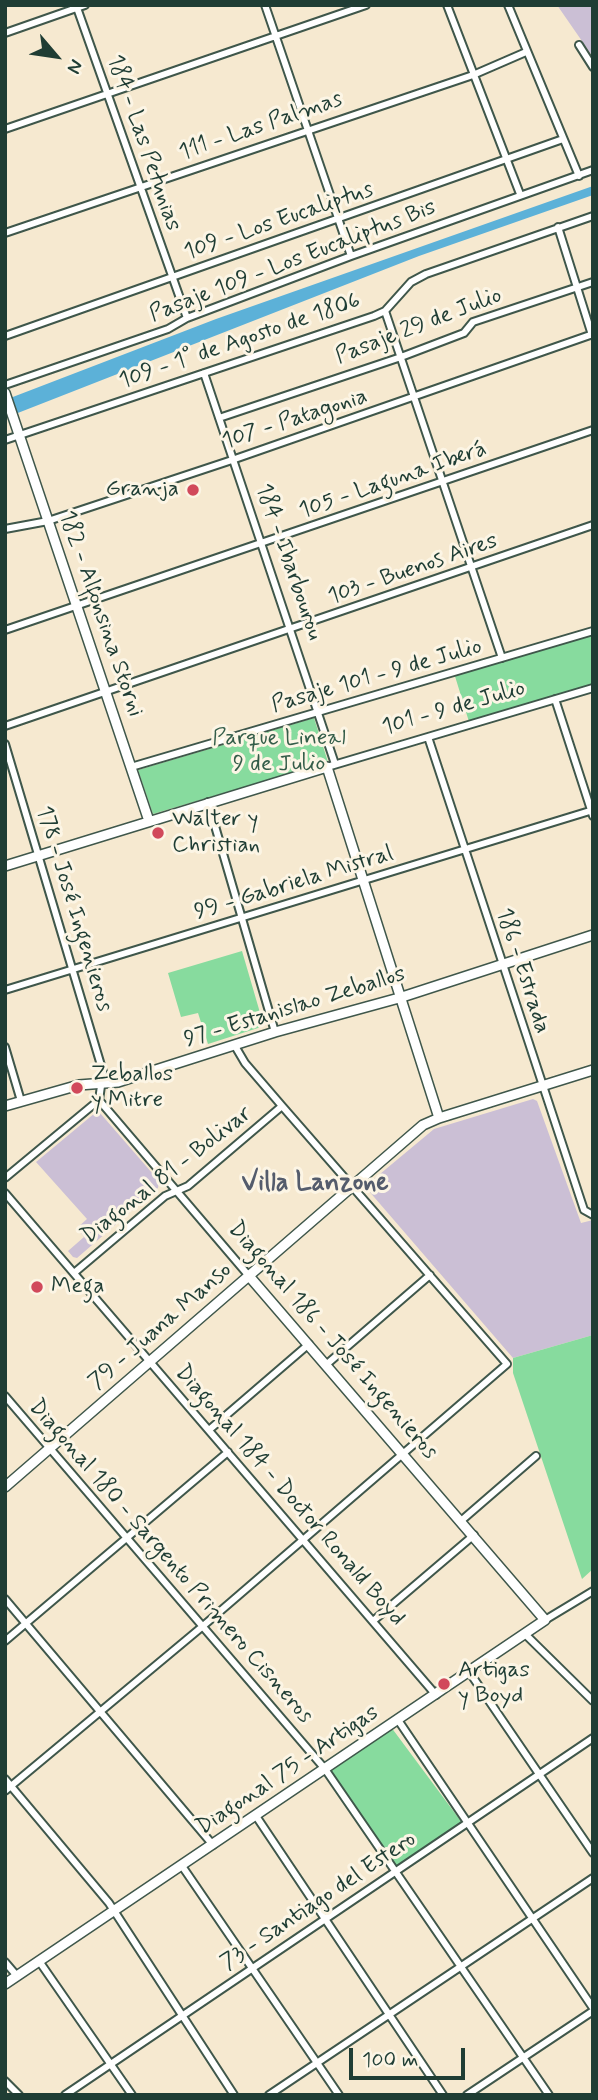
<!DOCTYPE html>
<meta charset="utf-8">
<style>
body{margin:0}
#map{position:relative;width:598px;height:2100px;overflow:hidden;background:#f6e9d0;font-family:Mynerve,sans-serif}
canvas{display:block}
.frame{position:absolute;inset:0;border:7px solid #1f3d34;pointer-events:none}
.north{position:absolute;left:21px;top:21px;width:70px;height:70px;-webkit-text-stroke:5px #fcf5e5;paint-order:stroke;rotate:119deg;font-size:19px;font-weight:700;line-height:28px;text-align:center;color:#1f3d34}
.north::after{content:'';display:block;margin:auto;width:24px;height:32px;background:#1f3d34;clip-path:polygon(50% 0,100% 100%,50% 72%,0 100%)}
.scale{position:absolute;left:349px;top:2048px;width:116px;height:32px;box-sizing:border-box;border:4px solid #1f3d34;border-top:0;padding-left:9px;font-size:21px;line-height:24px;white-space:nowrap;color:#1f3d34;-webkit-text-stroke:5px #fcf5e5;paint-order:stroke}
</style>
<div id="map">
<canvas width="598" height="2100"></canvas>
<div class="frame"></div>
<div class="north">N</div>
<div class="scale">100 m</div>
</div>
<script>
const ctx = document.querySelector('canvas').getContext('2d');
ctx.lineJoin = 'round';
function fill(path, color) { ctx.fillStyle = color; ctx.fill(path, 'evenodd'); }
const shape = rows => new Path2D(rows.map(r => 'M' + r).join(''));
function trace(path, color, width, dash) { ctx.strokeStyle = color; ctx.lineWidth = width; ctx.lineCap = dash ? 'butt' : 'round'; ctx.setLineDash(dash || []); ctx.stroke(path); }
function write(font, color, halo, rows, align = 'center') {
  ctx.font = font + ' Mynerve,sans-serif'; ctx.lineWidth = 6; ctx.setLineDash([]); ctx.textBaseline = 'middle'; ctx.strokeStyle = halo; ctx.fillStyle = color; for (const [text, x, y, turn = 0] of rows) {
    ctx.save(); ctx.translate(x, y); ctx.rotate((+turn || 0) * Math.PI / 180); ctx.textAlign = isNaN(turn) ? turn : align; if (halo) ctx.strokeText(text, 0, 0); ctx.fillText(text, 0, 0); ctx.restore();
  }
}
fill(shape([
 [557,5,593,5,593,57],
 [533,1099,537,1101,581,1223,593,1220,593,1335,513,1358,368,1190,368,1184,434,1129],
 [95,1113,100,1113,159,1181,158,1188,77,1258,73,1257,68,1251,84,1237,77,1228,87,1219,36,1162]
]), '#cbbfd5');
fill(shape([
 [593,631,593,688,470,725,454,673],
 [314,718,328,762,153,814,138,770],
 [242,951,263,1023,258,1028,208,1044,198,1013,181,1017,168,973],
 [593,1335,593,1569,582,1579,513,1373,513,1358],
 [391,1727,463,1824,398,1868,329,1770]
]), '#87db9e');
fill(shape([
 [593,186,593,195,419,256,5,418,5,400,216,319]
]), '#5cb1d8');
const street = shape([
 [76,5,187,318],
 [265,5,351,256],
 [447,5,520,194],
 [508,5,579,176],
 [5,33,85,5],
 [579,45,593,67],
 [5,129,366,5],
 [558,227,592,335],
 [5,233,473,75,526,52],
 [385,311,502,658],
 [5,336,563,139],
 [204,373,335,764],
 [5,385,168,329,187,318,351,256,593,170],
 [219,418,401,357,464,333,473,322,593,282],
 [5,440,374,316,385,311,411,282,426,274,593,216],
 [5,529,48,521,232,460,593,334],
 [5,630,593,430],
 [555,699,593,816],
 [5,726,593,525],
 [428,737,584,1210,593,1215],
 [5,744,103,1072,99,1100],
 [131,767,593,631],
 [327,767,593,688],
 [208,802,275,1032],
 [5,990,593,810],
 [5,1047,21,1101],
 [99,1100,249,1276],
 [5,1178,99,1100],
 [5,1193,436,1695],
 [74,1273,165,1196,188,1186,282,1106],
 [327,1364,430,1275],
 [5,1396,325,1769,549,2095],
 [209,1430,309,1344],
 [462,1520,536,1456],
 [5,1599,213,1845],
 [545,1620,593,1591],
 [373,1621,474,1535],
 [526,1635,593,1701],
 [5,1641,228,1452],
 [470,1673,593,1853],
 [398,1720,593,2008],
 [5,1779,109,1903,234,2095],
 [5,1791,203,1626,507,1364,282,1106,245,1063,235,1046],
 [256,1816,443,2095],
 [182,1866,339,2095],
 [39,1961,132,2095],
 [5,1962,17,1976],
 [5,2081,19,2095],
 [65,2095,593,1738],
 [269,2095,593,1878],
 [467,2095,593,2011]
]);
const secondary = shape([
 [5,393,149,821],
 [5,866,327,767,439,1118],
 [5,1106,79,1085,118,1082,275,1032,399,998,593,935],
 [5,1487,423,1125,439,1118,593,1070],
 [5,1984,545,1620,249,1276]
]);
trace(street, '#3f574b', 10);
trace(secondary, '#3f574b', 12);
trace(street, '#fff', 6);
trace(secondary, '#fff', 9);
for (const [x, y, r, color] of [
 [193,490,7,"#d1495b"],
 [158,833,7,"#d1495b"],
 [77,1088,7,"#d1495b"],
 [37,1287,7,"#d1495b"],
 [444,1684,7,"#d1495b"]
]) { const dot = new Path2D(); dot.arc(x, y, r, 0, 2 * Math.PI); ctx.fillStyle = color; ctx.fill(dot); trace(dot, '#fcf5e5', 2.5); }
write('23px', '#1f3d34', '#fcf5e5', [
 ["111 - Las Palmas",261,127,-19],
 ["184 - Las Petunias",143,143,71],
 ["109 - Los Eucaliptus",279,222,-19],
 ["Pasaje 109 - Los Eucaliptus Bis",293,262,-21],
 ["Pasaje 29 de Julio",419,327,-21],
 ["109 - 1° de Agosto de 1806",240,342,-19],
 ["107 - Patagonia",295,420,-18],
 ["105 - Laguna Iberá",393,481,-19],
 ["184 - Ibarbourou",288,562,71],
 ["103 - Buenos Aires",413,570,-19],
 ["182 - Alfonsina Storni",100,614,71],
 ["Pasaje 101 - 9 de Julio",377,677,-16],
 ["101 - 9 de Julio",454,709,-16],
 ["99 - Gabriela Mistral",294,884,-17],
 ["178 - José Ingenieros",73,909,73],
 ["186 - Estrada",522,971,72],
 ["97 - Estanislao Zeballos",295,1008,-17],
 ["Diagonal 81 - Bolivar",167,1176,-38],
 ["79 - Juana Manso",161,1327,-41],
 ["Diagonal 186 - José Ingenieros",332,1341,49],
 ["Diagonal 184 - Doctor Ronald Boyd",289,1496,49],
 ["Diagonal 180 - Sargento Primero Cisneros",170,1562,49],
 ["Diagonal 75 - Artigas",288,1771,-34],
 ["73 - Santiago del Estero",319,1902,-34]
]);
write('23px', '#1f3d34', '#fcf5e5', [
 ["Granja",179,490,"right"],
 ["Walter y",172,820],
 ["Christian",172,846],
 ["Zeballos",91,1075],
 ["y Mitre",91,1101],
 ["Mega",51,1287],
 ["Artigas",458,1671],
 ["y Boyd",458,1697]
], 'left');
write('23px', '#345d49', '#fcf5e5', [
 ["Parque Lineal",279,739],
 ["9 de Julio",279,765]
]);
write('bold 26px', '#545c6c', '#fcf5e5', [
 ["Villa Lanzone",315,1185]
]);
</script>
